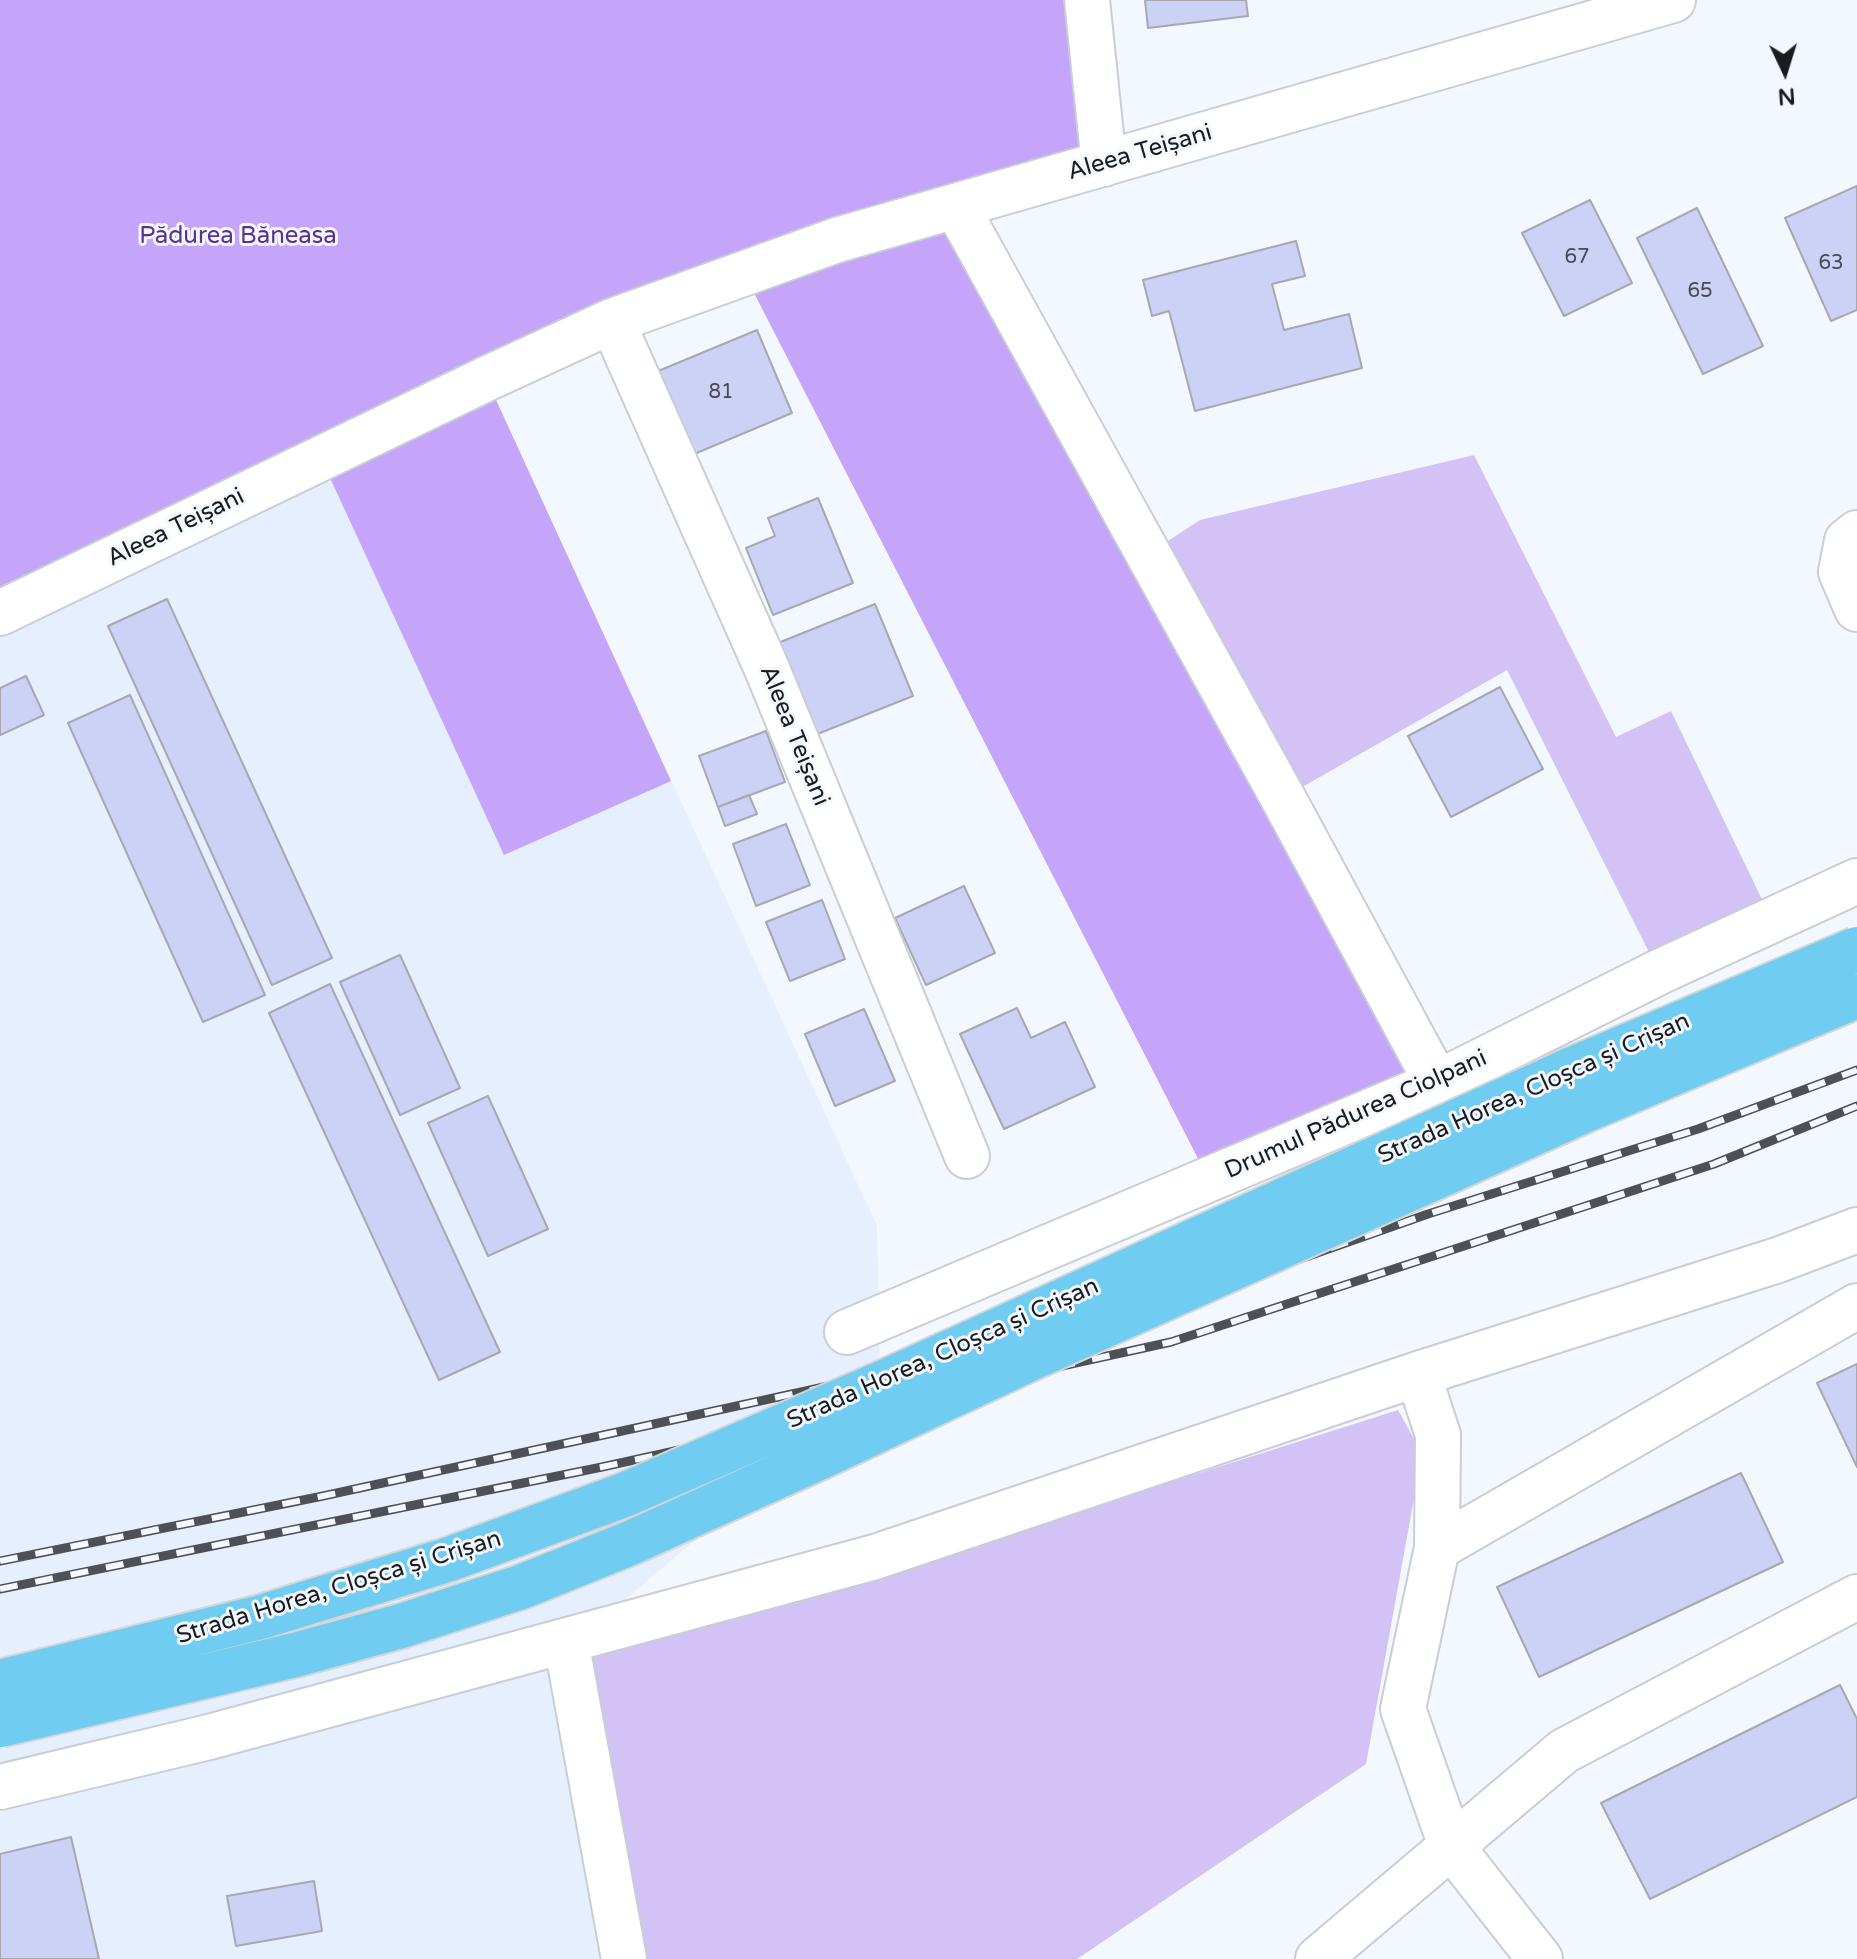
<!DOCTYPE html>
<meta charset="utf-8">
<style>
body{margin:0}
#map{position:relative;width:1857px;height:1959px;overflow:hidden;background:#f3f7fe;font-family:"Varela Round",sans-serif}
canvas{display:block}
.north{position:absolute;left:1745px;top:32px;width:80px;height:80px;-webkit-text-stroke:6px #f3f7fe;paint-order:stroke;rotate:176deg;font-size:22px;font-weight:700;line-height:32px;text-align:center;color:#191c1e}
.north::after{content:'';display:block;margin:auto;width:28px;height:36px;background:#191c1e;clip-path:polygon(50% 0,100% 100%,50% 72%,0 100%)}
</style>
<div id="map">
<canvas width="1857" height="1959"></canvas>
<div class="north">N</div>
</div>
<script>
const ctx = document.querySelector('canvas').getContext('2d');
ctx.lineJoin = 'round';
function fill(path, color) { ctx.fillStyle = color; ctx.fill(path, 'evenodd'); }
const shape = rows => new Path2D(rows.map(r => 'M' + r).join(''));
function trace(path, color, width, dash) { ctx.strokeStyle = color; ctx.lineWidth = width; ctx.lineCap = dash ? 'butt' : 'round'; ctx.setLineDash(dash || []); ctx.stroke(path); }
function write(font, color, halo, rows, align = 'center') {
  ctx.font = font + ' "Varela Round",sans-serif'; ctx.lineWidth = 6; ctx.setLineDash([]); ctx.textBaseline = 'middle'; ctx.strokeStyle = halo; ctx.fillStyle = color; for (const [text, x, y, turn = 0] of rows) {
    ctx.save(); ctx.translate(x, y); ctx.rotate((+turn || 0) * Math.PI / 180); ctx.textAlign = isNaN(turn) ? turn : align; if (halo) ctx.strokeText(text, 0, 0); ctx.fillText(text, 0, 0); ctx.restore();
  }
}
fill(shape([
 [486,379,877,1226,880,1384,603,1618,617,1959,0,1959,0,613]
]), '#e5effe');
fill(shape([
 [1474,455,1616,737,1671,711,1772,920,1659,972,1507,670,1283,798,1148,554,1200,520],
 [1398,1410,1417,1444,1416,1487,1366,1764,1077,1959,617,1959,590,1649,998,1537]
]), '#d3c2f5');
fill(shape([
 [0,0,1087,0,1104,164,837,240,0,614],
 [964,220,1437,1083,1209,1180,752,289],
 [491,389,671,781,504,855,325,467]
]), '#c4a5f9');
const building = shape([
 [1145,0,1246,0,1248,16,1148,28,1145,0],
 [1857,186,1857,310,1831,321,1785,218,1857,186],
 [1590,200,1632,283,1564,316,1522,233,1590,200],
 [1697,208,1763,346,1703,374,1637,238,1697,208],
 [1296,241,1305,276,1272,284,1284,330,1349,314,1362,368,1195,411,1169,311,1152,316,1143,280,1296,241],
 [757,330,792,413,687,457,651,374,757,330],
 [818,498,853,583,773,615,746,548,775,536,768,518,818,498],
 [167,599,332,958,272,985,108,626,167,599],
 [875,604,913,696,815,735,778,643,875,604],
 [26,676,44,715,0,735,0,688,26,676],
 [1500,687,1543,769,1451,817,1408,736,1500,687],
 [130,695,265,995,203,1022,68,723,130,695],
 [766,731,785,782,718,807,699,756,766,731],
 [749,795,757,814,725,826,718,807,749,795],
 [786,824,810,885,756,906,733,844,786,824],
 [964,886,995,953,926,985,895,918,964,886],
 [822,900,845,959,790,981,766,922,822,900],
 [400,955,460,1088,400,1115,340,982,400,955],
 [330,984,500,1352,439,1380,269,1013,330,984],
 [1017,1008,1031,1038,1065,1022,1095,1087,1004,1129,960,1034,1017,1008],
 [864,1009,895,1081,835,1106,805,1034,864,1009],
 [488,1096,548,1229,488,1256,428,1123,488,1096],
 [1857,1364,1857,1467,1817,1383,1857,1364],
 [1741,1473,1783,1562,1539,1677,1497,1587,1741,1473],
 [1840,1685,1857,1719,1857,1797,1650,1899,1601,1803,1840,1685],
 [71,1837,99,1959,0,1959,0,1854,71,1837],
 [314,1881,322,1931,236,1946,227,1896,314,1881]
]);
fill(building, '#ccd2f5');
trace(building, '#a7a8b1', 2);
const minor = shape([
 [1087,0,1104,164],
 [956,206,1283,798,1437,1083],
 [612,321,767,669,967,1156],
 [1857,533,1847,541,1841,572,1857,609],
 [0,613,486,379,612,321,837,240,1673,0],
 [847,1332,1437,1083,1659,972,1857,881],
 [1418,1374,1438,1435,1437,1548,1403,1709,1451,1846,1540,1959],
 [1437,1548,1857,1306],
 [566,1641,624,1959],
 [0,1787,209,1737,875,1557,1418,1374,1778,1260,1857,1230],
 [1318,1959,1564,1751,1857,1597]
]);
trace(minor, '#c8ced5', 48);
trace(minor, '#fff', 44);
const rail = shape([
 [0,1561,323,1496,815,1389,1169,1305,1428,1214,1698,1129,1857,1070],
 [0,1589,602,1467,1171,1342,1714,1164,1857,1106]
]);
trace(rail, '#4d5054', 9);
trace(rail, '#f3f7fe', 6, [18]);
const majorBridge = shape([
 [0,1682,261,1617,447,1560,624,1495,880,1384,1570,1070,1857,949],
 [0,1725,295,1655,401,1626,521,1587,628,1544,823,1456,1032,1358,1586,1110,1857,996]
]);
trace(majorBridge, '#d6d6d6', 48, []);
trace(majorBridge, '#70cdf1', 44);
write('20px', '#464a54', null, [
 ["67",1577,258],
 ["63",1831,264],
 ["65",1700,292],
 ["81",721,393]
]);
write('24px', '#191c1e', '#f3f7fe', [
 ["Aleea Teișani",1140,153,-16],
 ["Aleea Teișani",176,528,-26],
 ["Aleea Teișani",794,736,68],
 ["Strada Horea, Cloșca și Crișan",1534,1089,-24],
 ["Drumul Pădurea Ciolpani",1356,1115,-24],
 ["Strada Horea, Cloșca și Crișan",943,1354,-24],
 ["Strada Horea, Cloșca și Crișan",339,1588,-17]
]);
write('24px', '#5b3090', '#f3f7fe', [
 ["Pădurea Băneasa",238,237]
]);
</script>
